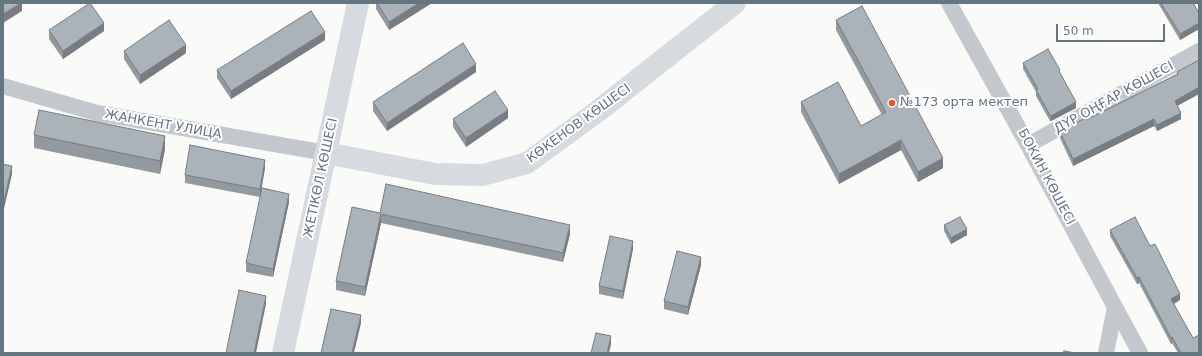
<!DOCTYPE html>
<meta charset="utf-8">
<style>
body{margin:0}
#map{position:relative;width:1202px;height:356px;overflow:hidden;background:#fafaf8;font-family:"DejaVu Sans",sans-serif}
canvas{display:block}
.frame{position:absolute;inset:0;border:4px solid #657683;pointer-events:none}
.scale{position:absolute;left:1056px;top:24px;width:109px;height:18px;box-sizing:border-box;border:2px solid #657683;border-top:0;padding-left:5px;font-size:12px;line-height:14px;white-space:nowrap;color:#657683;-webkit-text-stroke:3px #fff;paint-order:stroke}
</style>
<div id="map">
<canvas width="1202" height="356"></canvas>
<div class="frame"></div>
<div class="scale">50 m</div>
</div>
<script>
const ctx = document.querySelector('canvas').getContext('2d');
ctx.lineJoin = 'round';
const shape = rows => new Path2D(rows.map(r => 'M' + r).join(''));
function trace(path, color, width, dash) { ctx.strokeStyle = color; ctx.lineWidth = width; ctx.lineCap = dash ? 'butt' : 'round'; ctx.setLineDash(dash || []); ctx.stroke(path); }
function fill(path, color) { ctx.fillStyle = color; ctx.fill(path, 'evenodd'); }
function write(font, color, halo, rows, align = 'center') {
  ctx.font = font + ' "DejaVu Sans",sans-serif'; ctx.lineWidth = 4; ctx.setLineDash([]); ctx.textBaseline = 'middle'; ctx.strokeStyle = halo; ctx.fillStyle = color; for (const [text, x, y, turn = 0] of rows) {
    ctx.save(); ctx.translate(x, y); ctx.rotate((+turn || 0) * Math.PI / 180); ctx.textAlign = isNaN(turn) ? turn : align; if (halo) ctx.strokeText(text, 0, 0); ctx.fillText(text, 0, 0); ctx.restore();
  }
}
trace(shape([
 [949,3,1028,145,1115,307,1140,353],
 [3,86,97,113,326,153],
 [1028,145,1199,51],
 [1106,353,1115,307]
]), '#c3c8cc', 16);
trace(shape([
 [326,153,435,174,483,175,527,163,598,111,735,3],
 [283,353,358,3]
]), '#d6dbdf', 22);
fill(shape([
 [376,3,432,3,389,30,376,9],
 [1158,3,1193,3,1199,13,1199,29,1180,40],
 [836,20,943,168,918,182,901,150,839,184,801,112,801,102,861,126,882,115,836,30],
 [49,30,104,31,63,59,49,39],
 [325,40,231,99,217,78,217,70],
 [124,51,186,53,140,84,124,59],
 [1199,60,1199,94,1177,106,1181,119,1157,131,1154,126,1073,166,1060,138,1060,132,1086,120,1177,74,1177,72],
 [1023,63,1060,73,1076,108,1051,121,1050,121,1036,96,1036,92,1023,69],
 [476,72,387,131,373,111,373,102],
 [508,118,466,147,453,127,453,119],
 [34,135,165,149,160,174,34,148],
 [265,168,260,197,185,183,185,175],
 [289,202,273,277,246,272,246,263],
 [380,213,570,234,563,262,381,223,365,296,336,290,336,281],
 [944,225,967,235,951,244,944,231],
 [1110,230,1180,300,1174,304,1199,353,1178,353,1172,343,1171,344,1139,283,1137,284,1110,236],
 [633,249,623,299,599,294,599,286],
 [701,265,688,315,664,309,664,301]
]), '#929a9f');
fill(shape([
 [21,3,22,3,22,11,3,23,3,14],
 [419,3,432,3,389,30,389,22],
 [104,23,104,31,63,59,63,51],
 [1199,23,1199,29,1180,40,1180,34],
 [325,32,325,40,231,99,231,91],
 [186,45,186,53,140,84,140,75],
 [476,64,476,72,387,131,387,123],
 [1199,87,1199,94,1175,107,1175,101],
 [1076,102,1076,108,1051,121,1051,116],
 [508,110,508,118,466,147,466,138],
 [1181,113,1181,119,1157,131,1157,125],
 [1154,119,1154,126,1073,166,1073,159],
 [165,136,165,149,160,174,160,161],
 [901,140,901,150,839,184,839,174],
 [943,158,943,168,918,182,918,172],
 [265,160,265,168,260,197,260,189],
 [12,166,12,174,3,213,3,205],
 [289,194,289,202,273,277,273,269],
 [381,214,381,223,365,296,365,287],
 [570,225,570,234,563,262,563,253],
 [967,229,967,235,951,244,951,238],
 [633,241,633,249,623,299,623,291],
 [701,257,701,265,688,315,688,307],
 [1139,277,1139,283,1137,284,1137,278],
 [1180,294,1180,300,1171,305,1171,299],
 [266,296,266,304,256,353,254,353],
 [361,315,361,323,354,353,352,353],
 [611,336,611,344,609,353,607,353],
 [1172,337,1172,343,1171,344,1171,338]
]), '#777d82');
const building = shape([
 [3,3,21,3,3,14,3,3],
 [90,3,104,23,63,51,49,30,90,3],
 [377,3,419,3,389,22,377,3],
 [1161,3,1193,3,1199,13,1199,23,1180,34,1161,3],
 [862,6,943,158,918,172,901,140,839,174,801,102,838,82,861,126,886,112,836,20,862,6],
 [311,11,325,32,231,91,217,70,311,11],
 [169,20,186,45,140,75,124,51,169,20],
 [463,43,476,64,387,123,373,102,463,43],
 [1048,49,1060,70,1059,71,1076,102,1051,116,1050,115,1036,90,1038,89,1023,63,1048,49],
 [1199,60,1199,87,1175,101,1181,113,1157,125,1154,119,1073,159,1060,132,1085,118,1086,120,1178,74,1177,72,1199,60],
 [495,91,508,110,466,138,453,119,495,91],
 [39,110,165,136,160,161,34,135,39,110],
 [190,145,265,160,260,189,185,175,190,145],
 [3,164,12,166,3,205,3,164],
 [386,184,570,225,563,253,381,214,365,287,336,281,352,207,380,213,386,184],
 [262,188,289,194,273,269,246,263,262,188],
 [960,217,967,229,951,238,944,225,960,217],
 [1135,217,1150,246,1155,244,1180,294,1171,299,1193,338,1199,335,1199,353,1181,353,1172,337,1171,338,1139,277,1137,278,1110,230,1135,217],
 [610,236,633,241,623,291,599,286,610,236],
 [677,251,701,257,688,307,664,301,677,251],
 [239,290,266,296,254,353,226,353,239,290],
 [331,309,361,315,352,353,321,353,331,309],
 [596,333,611,336,607,353,591,353,596,333],
 [1064,351,1076,353,1063,353,1064,351]
]);
fill(building, '#aab3b9');
trace(building, '#777d82', 1);
for (const [x, y, r, color] of [
 [892,103,4,"#e4572e"]
]) { const dot = new Path2D(); dot.arc(x, y, r, 0, 2 * Math.PI); ctx.fillStyle = color; ctx.fill(dot); trace(dot, '#fff', 1.5); }
write('13px', '#657683', '#fff', [
 ["ДҮР ОҢҒАР КӨШЕСІ",1114,98,-29],
 ["КӨКЕНОВ КӨШЕСІ",579,124,-36],
 ["ЖАНКЕНТ УЛИЦА",163,125,10],
 ["БОКИН КӨШЕСІ",1046,177,62],
 ["ЖЕТІКӨЛ КӨШЕСІ",321,178,-78]
]);
write('13px', '#657683', '#fff', [
 ["№173 орта мектеп",900,103]
], 'left');
</script>
